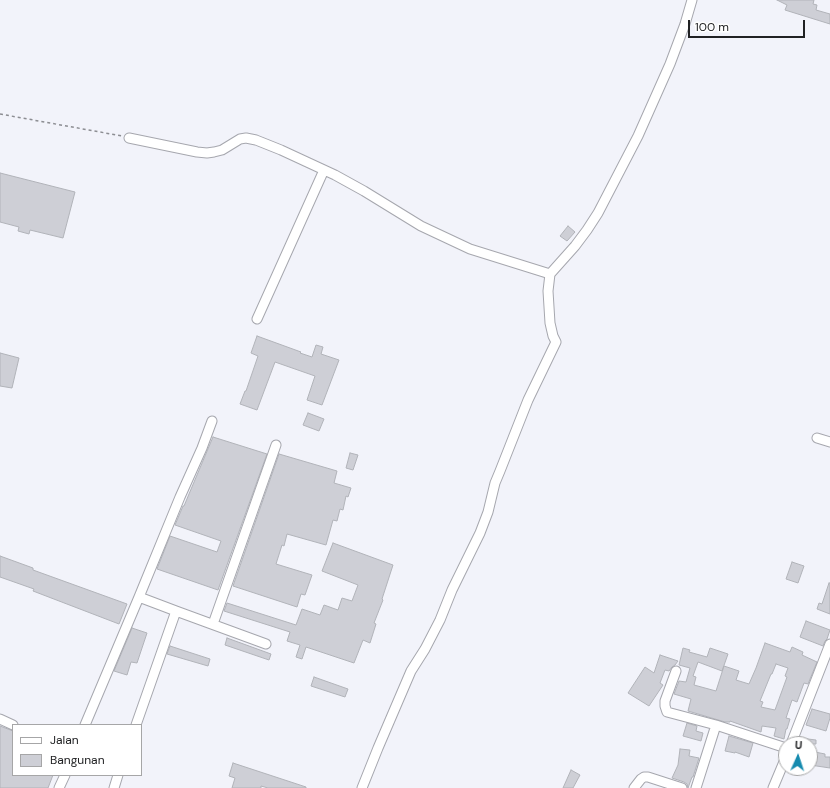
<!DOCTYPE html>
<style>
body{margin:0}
#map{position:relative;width:830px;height:788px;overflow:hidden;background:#f2f3fa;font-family:"DM Sans",sans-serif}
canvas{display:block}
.legend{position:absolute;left:12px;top:724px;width:130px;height:52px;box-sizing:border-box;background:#fff;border:1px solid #a6a6a7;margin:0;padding:5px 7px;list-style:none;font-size:12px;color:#202123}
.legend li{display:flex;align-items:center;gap:8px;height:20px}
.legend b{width:20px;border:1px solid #a6a6a7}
.north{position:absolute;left:778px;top:736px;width:40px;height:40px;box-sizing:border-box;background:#fff;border:1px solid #a6a6a7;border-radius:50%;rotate:3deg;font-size:11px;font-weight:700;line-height:16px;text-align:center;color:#202123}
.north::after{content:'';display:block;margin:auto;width:14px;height:18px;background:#168baf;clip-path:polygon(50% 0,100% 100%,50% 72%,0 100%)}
.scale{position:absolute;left:688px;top:20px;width:117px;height:18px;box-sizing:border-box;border:2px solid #202123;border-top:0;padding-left:5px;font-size:12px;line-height:14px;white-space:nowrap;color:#202123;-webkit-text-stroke:3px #fff;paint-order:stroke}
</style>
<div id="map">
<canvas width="830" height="788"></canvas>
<ul class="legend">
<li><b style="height:5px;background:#fff"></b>Jalan</li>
<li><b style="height:11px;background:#cecfd6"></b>Bangunan</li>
</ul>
<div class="north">U</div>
<div class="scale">100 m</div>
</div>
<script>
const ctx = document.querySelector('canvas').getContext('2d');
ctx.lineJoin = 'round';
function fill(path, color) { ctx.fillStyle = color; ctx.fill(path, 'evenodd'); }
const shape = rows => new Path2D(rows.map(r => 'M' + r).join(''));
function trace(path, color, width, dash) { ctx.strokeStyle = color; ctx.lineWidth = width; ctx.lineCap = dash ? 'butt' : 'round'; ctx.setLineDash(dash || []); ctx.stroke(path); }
const building = shape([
 [777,0,814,0,813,4,817,5,816,10,830,14,830,24,785,10,787,5,777,0],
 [0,173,75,192,63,238,30,230,29,234,18,231,19,227,0,222,0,173],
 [568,226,575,232,567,241,560,236,568,226],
 [257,336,301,352,300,353,312,357,316,345,323,347,321,354,339,360,322,405,307,400,315,376,275,362,257,410,240,404,245,391,246,391,258,356,251,353,257,336],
 [0,353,19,358,12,388,0,386,0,353],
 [308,413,324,419,319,431,303,425,308,413],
 [213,437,267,454,218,590,157,569,170,536,217,552,221,541,175,525,183,506,184,506,189,494,213,437],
 [350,453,358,455,353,470,346,468,350,453],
 [279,454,337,471,334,483,351,488,348,497,346,496,343,510,340,509,337,521,333,520,326,545,287,534,284,546,282,545,276,564,312,575,305,595,301,594,297,607,233,586,279,454],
 [333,543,393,565,382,599,383,600,374,623,376,624,370,643,363,640,354,663,306,647,302,659,296,657,300,645,287,641,290,632,224,611,227,603,296,625,302,609,320,615,324,605,338,610,342,598,352,601,358,585,322,571,333,543],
 [0,556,33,568,33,570,127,604,119,624,33,591,34,589,0,577,0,556],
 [792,562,804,566,798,583,786,579,792,562],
 [829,583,830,583,830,614,817,609,819,603,822,604,829,583],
 [806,621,830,630,827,639,825,641,823,646,800,637,806,621],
 [132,628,147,633,137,663,131,662,127,675,114,671,132,628],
 [227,638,271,654,269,660,225,645,227,638],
 [765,643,790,652,792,647,803,652,802,655,817,662,808,684,804,683,797,702,792,700,786,718,790,719,787,729,786,729,784,739,774,736,776,728,762,726,761,732,730,721,730,722,725,722,688,711,691,699,674,694,679,681,686,682,690,668,679,665,683,648,690,650,689,652,707,657,710,648,728,654,722,671,698,662,693,676,696,677,694,685,716,691,724,666,739,671,736,680,749,684,756,668,765,643],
 [776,664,788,668,785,676,787,677,775,710,761,707,763,702,760,701,771,674,772,674,776,664],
 [170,646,210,659,208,666,167,654,170,646],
 [660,655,678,661,675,665,672,667,669,671,665,670,660,683,663,685,649,706,628,693,645,667,654,673,660,655],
 [314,677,348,689,345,697,311,686,314,677],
 [812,709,830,714,830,718,826,731,806,725,812,709],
 [687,723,697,726,696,731,703,733,701,741,683,736,687,723],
 [0,726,13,731,13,775,53,775,48,788,0,788,0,726],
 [729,736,753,743,749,757,735,752,735,753,725,751,729,736],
 [800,738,816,740,816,744,797,744,800,738],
 [680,749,690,750,689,756,699,758,693,777,692,777,688,788,687,784,684,782,672,778,678,765,680,749],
 [810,751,825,754,825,757,830,757,830,768,810,765,810,751],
 [233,763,306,787,306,788,268,788,261,786,261,788,232,788,235,778,229,776,233,763],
 [571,770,580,775,573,788,563,788,571,770]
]);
fill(building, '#cecfd6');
trace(building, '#b1b3b9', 1);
const minor = shape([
 [129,138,197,152,207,153,214,152,222,150,240,139,246,138,256,140,281,150,335,175,364,191,421,226,470,249,550,274],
 [257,319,324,170],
 [817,438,830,442],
 [139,597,176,611],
 [213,624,276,445],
 [676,671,665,701,665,706,667,712,716,725,786,748],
 [0,719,13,725],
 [85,725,139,597,180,497,202,448,212,421],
 [136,725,176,611,266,644],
 [791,744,830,644],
 [59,788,65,775],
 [114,788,118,775],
 [362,788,378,748,411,671,425,649,440,620,452,590,480,533,488,512,495,483,500,471,528,400,556,342,553,336,550,323,548,291,550,274,575,246,587,230,598,213,638,136,670,64,685,24,692,0],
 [634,788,641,779,644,777,648,777,682,788],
 [696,788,716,725],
 [773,788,786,757]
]);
trace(minor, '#a6a7ae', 11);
trace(shape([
 [0,114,122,136]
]), '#8c8d92', 1.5, [3, 3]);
trace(minor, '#fff', 9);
</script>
